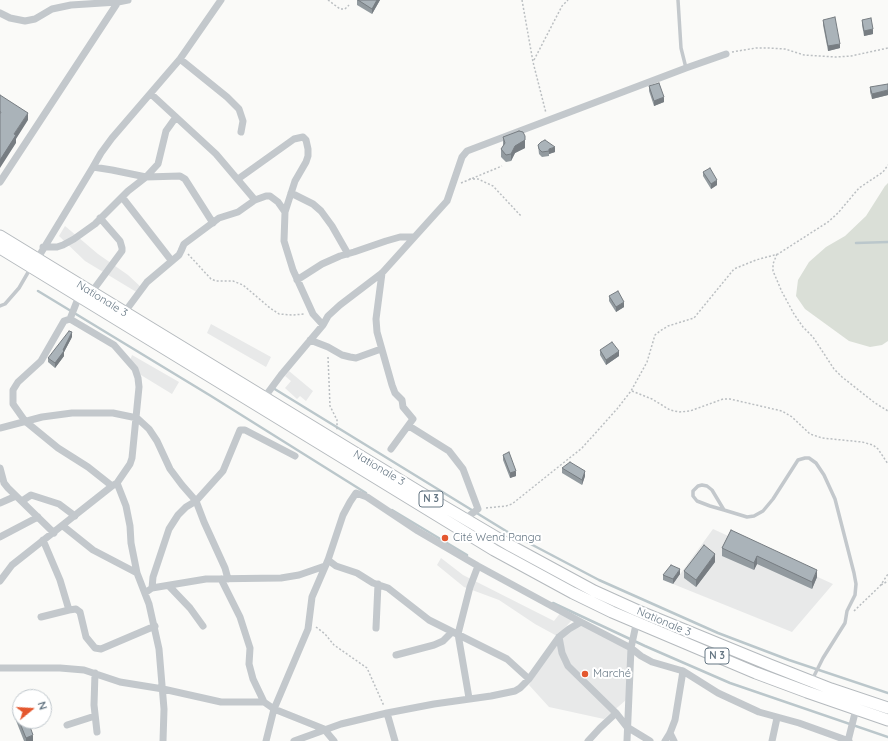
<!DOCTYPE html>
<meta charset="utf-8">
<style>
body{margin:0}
#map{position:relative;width:888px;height:741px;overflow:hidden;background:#fafaf8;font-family:Quicksand,sans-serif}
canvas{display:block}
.north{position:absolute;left:12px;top:689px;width:40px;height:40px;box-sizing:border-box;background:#fff;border:1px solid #c1c8cd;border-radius:50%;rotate:72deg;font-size:11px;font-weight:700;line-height:16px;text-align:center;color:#657683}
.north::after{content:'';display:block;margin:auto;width:14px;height:18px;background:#e4572e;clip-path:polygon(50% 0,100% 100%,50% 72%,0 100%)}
</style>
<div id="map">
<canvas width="888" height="741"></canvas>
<div class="north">N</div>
</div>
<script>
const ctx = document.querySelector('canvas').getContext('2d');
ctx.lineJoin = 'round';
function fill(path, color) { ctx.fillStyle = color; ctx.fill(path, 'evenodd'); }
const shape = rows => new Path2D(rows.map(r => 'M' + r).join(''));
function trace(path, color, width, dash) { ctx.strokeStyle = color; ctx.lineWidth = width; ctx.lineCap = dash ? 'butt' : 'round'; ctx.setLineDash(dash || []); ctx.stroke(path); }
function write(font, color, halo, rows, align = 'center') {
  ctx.font = font + ' Quicksand,sans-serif'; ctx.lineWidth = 4; ctx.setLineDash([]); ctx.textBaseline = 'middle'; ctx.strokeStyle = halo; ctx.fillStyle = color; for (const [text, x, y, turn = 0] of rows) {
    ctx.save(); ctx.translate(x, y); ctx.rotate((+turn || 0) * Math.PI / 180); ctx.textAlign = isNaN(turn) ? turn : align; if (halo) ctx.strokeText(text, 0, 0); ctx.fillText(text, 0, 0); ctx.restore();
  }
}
fill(shape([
 [65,226,98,254,128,275,142,288,138,293,85,261,59,236],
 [211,324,271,357,266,367,207,333],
 [132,355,179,382,172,394,136,372,129,364],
 [289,371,313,391,306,401,300,396,297,399,285,388,291,381,285,376],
 [713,529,833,584,792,632,673,584],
 [441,558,463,575,554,621,561,612,573,619,557,636,535,624,499,600,464,587,437,565],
 [582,625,632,651,626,700,604,719,549,707,529,685,562,636]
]), '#e8e9e9');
fill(shape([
 [888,183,888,341,882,345,870,347,849,341,805,309,796,296,798,280,809,262,826,247,845,236,866,216,885,186]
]), '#dadfd7');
trace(shape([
 [856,243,888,242],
 [38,291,211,396,366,493],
 [273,388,506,531,599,580,718,633,789,660,888,693],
 [392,510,467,555],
 [553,603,645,646,730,683,888,737]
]), '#bbc7cb', 2.5);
const primary = shape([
 [0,236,421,493,511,546,594,591,636,610,770,665,831,689,888,708],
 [0,248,494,550,573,593,612,612,756,673,807,692,888,720]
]);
trace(primary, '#b5babe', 13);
trace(shape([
 [328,0,340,9,345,9,349,5],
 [522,0,533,62,546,113],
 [732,52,756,48,769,48,785,49,804,55,836,57,851,56,888,48],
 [534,60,562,6,568,0],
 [469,179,478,179,493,186,521,216],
 [461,183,502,166],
 [188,254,211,279,216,281,233,281,243,285,270,308,279,314,292,315,305,314],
 [777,254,773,264,773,271,782,292,794,314,803,327,813,337,834,369,842,377,875,403,888,411],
 [328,357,330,406,337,420,337,430],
 [632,391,652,399,670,410,679,412,690,411,723,399,730,399,782,411,792,417,810,434,822,438,862,442,873,445,878,449,888,464],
 [486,508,506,506,512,504,582,448,617,409,631,391,647,362,655,335,660,331,668,326,694,318,734,269,756,260,778,254,828,222,838,213,859,188,883,172,888,165],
 [881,585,888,581],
 [854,611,880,586,888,574],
 [316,627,325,634,334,645,367,668,384,706]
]), '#bbbfc2', 1.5, [2, 2]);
trace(shape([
 [678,0,681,48,686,68],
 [0,306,5,304,19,288,30,269],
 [724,510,712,490,707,486,702,485,698,486,693,491,693,496,697,501,710,506,724,510,747,517,754,516,763,511,773,499,798,460,805,458,809,458,816,463,824,475,835,499,854,573,856,584,855,595,847,611,845,623,823,658,812,680]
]), '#c3c8cc', 3.5);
trace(shape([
 [0,13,10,18,25,21,35,19,52,9,71,5,118,2,128,0],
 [180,59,227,97,239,109,243,121,241,132],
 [151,94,216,154,255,200],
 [93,167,112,170,146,177,180,176,185,179,213,223],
 [238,179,294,139,303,137,306,140,308,149,308,156,306,162,295,181,285,212],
 [0,182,118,2],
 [291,193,313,204,321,211,332,226,348,254],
 [122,197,171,260],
 [43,247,57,247,63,245,74,239,95,224,128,191,146,177,158,164,166,131,176,117],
 [36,261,93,167,101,153,112,138,180,59,221,0],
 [382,273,376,319,377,332,392,385,395,393,402,400,403,407,413,419,391,449],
 [297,280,322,264,340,256,354,252,386,241,400,237,414,237],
 [91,293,122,251,122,248,120,241,100,218],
 [79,296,70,319,114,345,135,369,138,378,139,387,132,458,130,464,117,483,126,506,130,526,131,543,137,573,149,604,159,649,164,709,163,741],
 [124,313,147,282,179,255,181,251,184,244,219,218,238,212,255,200,266,196,270,196,278,202,285,212,284,241,293,270,313,314,323,325],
 [70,319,64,321,41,361,18,382,13,390,13,404,25,421,58,448,88,467,112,486,117,483],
 [310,340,328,347,342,355,350,357,356,358,381,349],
 [264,398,281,375,323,325,328,316,340,305,382,273,447,201,462,157,467,151,686,68,726,54],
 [409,426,449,451,463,469,478,509,465,519],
 [0,428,42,417,72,413,113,413,137,418,149,429,157,441,170,469,182,485,196,501,204,522,225,568,228,579],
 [0,468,4,483,8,488,54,533],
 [22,501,31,495,59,504,75,516],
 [0,503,16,496],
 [63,526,93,550,137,573],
 [0,537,38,517],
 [43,540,60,580,69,610,76,609,80,612,86,637,95,648,101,649,155,626],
 [328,560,336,566,357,573,373,583,388,588,429,620,507,659,529,679],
 [221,579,240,617,250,648,249,664,253,679,264,702,274,709,324,729,334,741],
 [0,581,12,565,112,486],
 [169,586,190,608,203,626],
 [152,588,206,579,281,578,299,575,325,566],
 [145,593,152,588,153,577,169,529,178,515,186,507,196,501,223,471,240,430,245,430,295,456],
 [41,617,69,610],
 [376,628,378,584],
 [559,637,562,653,568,666,616,713,627,727,650,741],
 [396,655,434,645,443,641,452,632],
 [0,668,60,668,84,670,120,682,163,689,221,702,264,702],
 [683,671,718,693,759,712,799,723,849,741],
 [95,673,94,705,97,732],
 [469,698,458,634,470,587,478,566],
 [387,713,395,741],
 [67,725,95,716],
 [670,733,674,741],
 [266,741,274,709,308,629,312,597,328,560,343,515,350,502,356,493,367,497,418,531,478,566,581,622],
 [294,741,341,724,387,713,434,704,491,696,515,691,520,688,529,679,559,637,569,629,581,622,631,648,641,656,652,662,683,671,675,720,670,733,665,741],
 [588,741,600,728,616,713],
 [627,741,631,648,637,620],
 [772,741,777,718],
 [848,741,856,709]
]), '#c3c8cc', 7);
trace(primary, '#fff', 11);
fill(shape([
 [357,0,380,0,372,14,357,5],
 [823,20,840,48,828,51,823,25],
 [862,20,873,34,864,36,862,25],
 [649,86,664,102,654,106,649,91],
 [870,87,888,95,872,99,870,92],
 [503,137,525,143,525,148,515,153,511,161,506,162,501,157,501,149,503,146],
 [538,145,555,152,549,154,549,156,542,157,539,154],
 [703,172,717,185,711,189,703,176],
 [609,296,624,307,616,312,609,301],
 [72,337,64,352,64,356,55,368,48,362,48,358],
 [600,350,619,356,606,365,600,355],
 [503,455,516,476,510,478,503,460],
 [562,468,585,476,582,485,562,473],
 [731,530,817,577,812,589,757,564,754,570,722,556,722,548],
 [715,562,696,587,684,578,684,571],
 [680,574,673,584,663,580,663,575],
 [15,711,33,741,24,741,15,718]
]), '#929a9f');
fill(shape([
 [377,0,380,0,372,14,372,9],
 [873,29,873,34,864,36,864,31],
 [840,44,840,48,828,51,828,46],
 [888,90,888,95,872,99,872,94],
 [664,97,664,102,654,106,654,101],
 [28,113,28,120,16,139,16,143,0,168,0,160,14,134],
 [525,136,525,148,515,153,511,161,511,154,515,146],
 [555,147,555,152,549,154,549,149],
 [717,180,717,185,711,189,711,184],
 [624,302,624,307,616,312,616,307],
 [72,332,72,337,64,352,64,356,55,368,55,363],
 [619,351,619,356,606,365,606,360],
 [516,471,516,476,510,478,510,473],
 [585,471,585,476,582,485,582,480],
 [715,554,715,562,696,587,696,580],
 [757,556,757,564,754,570,754,563],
 [680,569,680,574,673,584,673,579],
 [817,570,817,577,812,589,812,582],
 [33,735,33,741,26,741,26,738]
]), '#777d82');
const building = shape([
 [358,0,377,0,372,9,358,0],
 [835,17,840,44,828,46,823,20,835,17],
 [871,18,873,29,864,31,862,20,871,18],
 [659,83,664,97,654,101,649,86,659,83],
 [888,84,888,90,872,94,870,87,888,84],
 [0,95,28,113,14,134,16,135,0,160,0,114,1,112,0,112,0,95],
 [519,131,523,132,525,136,525,140,515,146,511,154,506,155,501,149,505,143,503,137,519,131],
 [545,140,555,147,549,149,549,151,542,152,539,149,538,145,541,142,545,140],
 [710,168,717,180,711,184,703,172,710,168],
 [618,291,624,302,616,307,609,296,618,291],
 [69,331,72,332,63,350,64,351,55,363,48,358,69,331],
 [612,342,619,351,606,360,600,350,612,342],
 [509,452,516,471,510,473,503,455,509,452],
 [570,462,585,471,582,480,562,468,570,462],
 [731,530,817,570,812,582,757,556,754,563,722,548,731,530],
 [704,545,715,554,696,580,684,571,704,545],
 [671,565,680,569,673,579,663,575,671,565],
 [20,709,20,721,28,721,33,735,26,738,15,711,20,709]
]);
fill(building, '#aab3b9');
trace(building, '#777d82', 1);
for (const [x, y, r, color] of [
 [445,538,4,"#e4572e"],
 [585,674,4,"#e4572e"]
]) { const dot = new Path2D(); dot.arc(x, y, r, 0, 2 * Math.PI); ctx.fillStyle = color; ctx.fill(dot); trace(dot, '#fff', 1.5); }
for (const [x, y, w] of [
 [431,499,24],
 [717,656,24]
]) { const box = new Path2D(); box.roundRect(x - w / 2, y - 8, w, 16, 3); ctx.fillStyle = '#fff'; ctx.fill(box); trace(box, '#657683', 1); }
write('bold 10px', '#657683', null, [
 ["N 3",431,499],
 ["N 3",717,656]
]);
write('11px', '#657683', '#fff', [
 ["Nationale 3",102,299,32],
 ["Nationale 3",379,468,31],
 ["Nationale 3",664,622,23]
]);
write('11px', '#657683', '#fff', [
 ["Cité Wend Panga",453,538],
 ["Marché",593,674]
], 'left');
</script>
